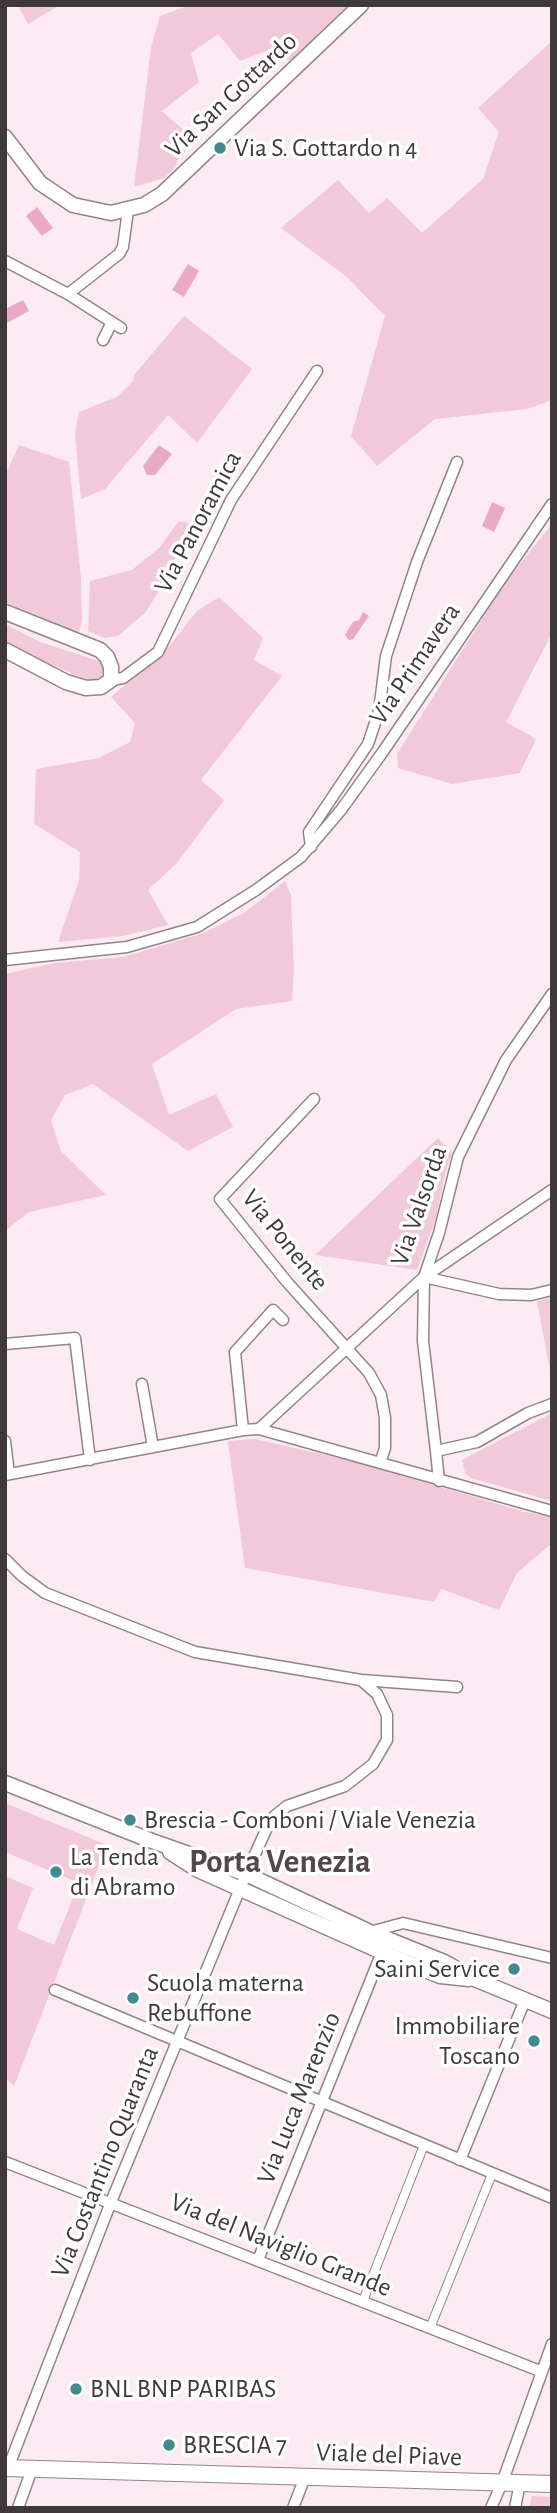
<!DOCTYPE html>
<style>
body{margin:0}
#map{position:relative;width:557px;height:2513px;overflow:hidden;background:#fcebf2;font-family:"Alegreya Sans",sans-serif}
canvas{display:block}
.frame{position:absolute;inset:0;border:7px solid #3f393b;pointer-events:none}
</style>
<div id="map">
<canvas width="557" height="2513"></canvas>
<div class="frame"></div>
</div>
<script>
const ctx = document.querySelector('canvas').getContext('2d');
ctx.lineJoin = 'round';
function fill(path, color) { ctx.fillStyle = color; ctx.fill(path, 'evenodd'); }
const shape = rows => new Path2D(rows.map(r => 'M' + r).join(''));
function trace(path, color, width, dash) { ctx.strokeStyle = color; ctx.lineWidth = width; ctx.lineCap = dash ? 'butt' : 'round'; ctx.setLineDash(dash || []); ctx.stroke(path); }
function write(font, color, halo, rows, align = 'center') {
  ctx.font = font + ' "Alegreya Sans",sans-serif'; ctx.lineWidth = 7; ctx.setLineDash([]); ctx.textBaseline = 'middle'; ctx.strokeStyle = halo; ctx.fillStyle = color; for (const [text, x, y, turn = 0] of rows) {
    ctx.save(); ctx.translate(x, y); ctx.rotate((+turn || 0) * Math.PI / 180); ctx.textAlign = isNaN(turn) ? turn : align; if (halo) ctx.strokeText(text, 0, 0); ctx.fillText(text, 0, 0); ctx.restore();
  }
}
fill(shape([
 [18,5,60,5,28,24],
 [190,5,349,5,290,61,266,51,240,61,218,34,191,53,199,82,162,111,195,140,178,160,175,168,164,178,134,187,151,48,160,16],
 [552,41,552,400,527,409,435,419,377,466,351,436,385,316,347,277,281,228,338,180,369,213,387,198,422,233,483,179,499,132,478,108],
 [184,316,252,369,197,443,168,415,105,489,81,499,75,434,79,412,117,397,133,381,134,375],
 [19,445,69,462,81,578,82,620,79,633,5,602,5,476],
 [179,521,191,524,162,586,145,613,118,636,105,638,88,631,90,581,132,570,159,548],
 [552,524,552,633,506,722,536,739,520,773,452,784,398,768,397,754,506,581],
 [219,597,263,638,254,660,282,676,201,780,224,800,177,863,148,890,168,925,123,936,58,942,79,881,80,852,34,824,36,769,99,758,130,742,135,723,111,697,171,644,197,611],
 [5,624,40,642,102,662,105,669,101,677,92,680,75,675,38,658,5,640],
 [285,881,291,895,294,971,292,1001,236,1009,152,1064,169,1115,216,1094,233,1127,188,1151,93,1084,65,1095,51,1120,61,1151,106,1195,29,1212,5,1231,5,974,54,963,123,957,201,934,244,913],
 [438,1138,452,1152,445,1174,436,1218,417,1270,315,1255],
 [552,1298,552,1376,551,1376,537,1301],
 [552,1413,552,1501,471,1478,465,1473,462,1460],
 [255,1439,352,1461,525,1512,552,1517,552,1543,517,1573,499,1610,441,1589,434,1602,245,1568,228,1441],
 [5,1803,107,1845,14,2086,5,2077,5,1876,33,1888,17,1929,54,1945,79,1883,5,1852],
 [532,2496,552,2497,552,2508,529,2508]
]), '#f2c9da');
fill(shape([
 [37,207,53,228,42,236,26,216],
 [188,264,199,271,184,297,172,290],
 [23,300,29,311,5,324,5,309],
 [159,445,172,454,155,475,147,475,143,466],
 [492,502,505,508,494,532,482,526],
 [363,612,369,616,353,639,349,640,345,635,353,622,359,620]
]), '#eaaac5');
const pedestrian = shape([
 [363,2301,424,2145],
 [430,2328,492,2174]
]);
const minor = shape([
 [5,261,68,294,121,328],
 [68,294,119,254,123,247,128,210],
 [103,340,112,322],
 [111,680,123,678,158,652,231,500,317,371],
 [311,847,309,832,368,744,379,711,386,656,417,562,457,462],
 [5,960,127,947,197,927,256,890,301,857,341,810,382,753,552,504],
 [314,1099,220,1199,287,1282,369,1373,381,1395,385,1418,385,1448,380,1463],
 [424,1277,499,1294,531,1295,552,1290],
 [5,1344,75,1338,90,1460],
 [142,1384,153,1447],
 [259,1429,424,1277,552,1190],
 [243,1430,235,1352,273,1310,283,1320],
 [5,1441,9,1474],
 [436,1451,423,1341,424,1277,439,1233,458,1157,506,1060,552,994],
 [5,1475,243,1430,259,1429,552,1511],
 [439,1481,436,1451,477,1442,528,1413,552,1404],
 [5,1559,22,1576,45,1593,195,1652,361,1680,457,1687],
 [370,1932,403,1923,552,1958],
 [55,1990,552,2198],
 [460,2160,525,2000],
 [5,2162,540,2371],
 [258,2260,382,1952],
 [8,2468,111,2202,246,1874,271,1819,287,1806,345,1786,373,1764,387,1740,387,1715,377,1694,361,1680],
 [18,2508,32,2469],
 [293,2508,305,2477],
 [491,2508,502,2483,552,2344],
 [515,2508,520,2483]
]);
const tertiary = shape([
 [5,137,40,183,73,205,111,213,144,205,162,194,361,5],
 [5,612,100,650,107,657,111,667,111,680,101,687,86,688,66,682,5,650],
 [5,1783,152,1841,246,1874,370,1932,444,1962,477,1980,552,2011],
 [170,1852,198,1870,382,1952,440,1976,469,1979]
]);
const secondary = shape([
 [5,2468,552,2484]
]);
trace(pedestrian, '#928489', 10);
trace(minor, '#928489', 13);
trace(tertiary, '#928489', 17);
trace(secondary, '#928489', 18);
trace(pedestrian, '#fff', 8);
trace(minor, '#fff', 10);
trace(tertiary, '#fff', 14);
trace(secondary, '#fff', 16);
for (const [x, y, r, color] of [
 [220,148,7,"#428a8f"],
 [130,1820,7,"#428a8f"],
 [56,1872,7,"#428a8f"],
 [514,1969,7,"#428a8f"],
 [133,1998,7,"#428a8f"],
 [534,2041,7,"#428a8f"],
 [76,2389,7,"#428a8f"],
 [169,2445,7,"#428a8f"]
]) { const dot = new Path2D(); dot.arc(x, y, r, 0, 2 * Math.PI); ctx.fillStyle = color; ctx.fill(dot); trace(dot, '#fff', 2.5); }
write('26px', '#3f393b', '#fff', [
 ["Via San Gottardo",231,95,-43],
 ["Via Panoramica",198,522,-62],
 ["Via Primavera",415,664,-56],
 ["Via Valsorda",419,1206,-71],
 ["Via Ponente",285,1240,51],
 ["Via Luca Marenzio",299,2098,-68],
 ["Via Costantino Quaranta",105,2162,-68],
 ["Via del Naviglio Grande",281,2245,22],
 ["Viale del Piave",389,2455,2]
]);
write('26px', '#3f393b', '#fff', [
 ["Via S. Gottardo n 4",234,148],
 ["Brescia - Comboni / Viale Venezia",144,1820],
 ["La Tenda",70,1857],
 ["di Abramo",70,1887],
 ["Saini Service",500,1969,"right"],
 ["Scuola materna",147,1983],
 ["Rebuffone",147,2013],
 ["Immobiliare",520,2026,"right"],
 ["Toscano",520,2056,"right"],
 ["BNL BNP PARIBAS",90,2389],
 ["BRESCIA 7",183,2445]
], 'left');
write('bold 33px', '#54474c', '#fff', [
 ["Porta Venezia",280,1862]
]);
</script>
